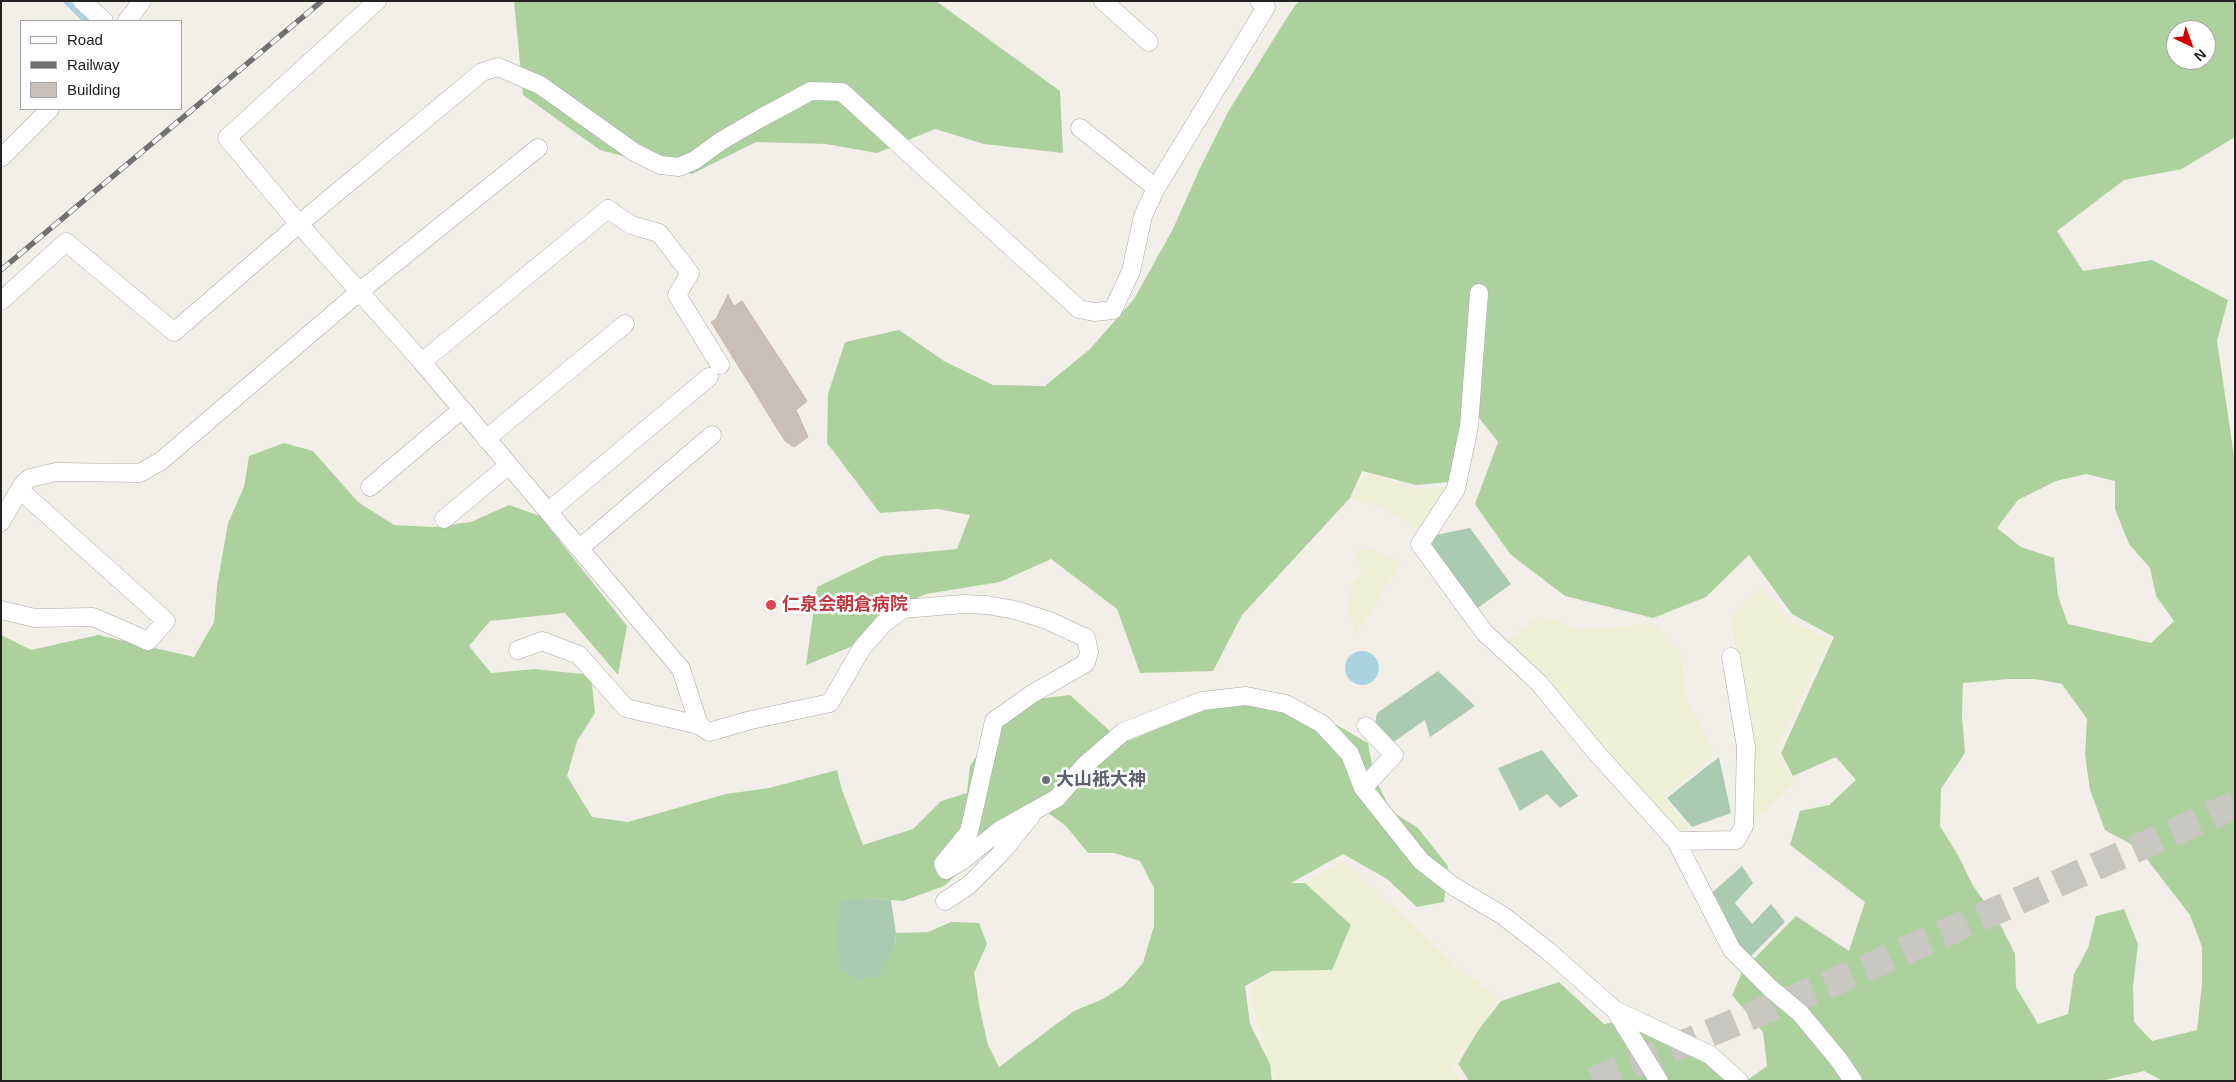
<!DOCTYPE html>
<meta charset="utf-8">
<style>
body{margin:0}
#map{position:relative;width:2236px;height:1082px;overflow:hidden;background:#f2efe9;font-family:Arial,sans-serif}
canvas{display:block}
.frame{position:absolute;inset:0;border:2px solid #222;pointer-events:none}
.legend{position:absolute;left:20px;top:20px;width:162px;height:90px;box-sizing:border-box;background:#fff;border:1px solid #a7a7a7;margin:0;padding:6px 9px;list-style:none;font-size:15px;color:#222}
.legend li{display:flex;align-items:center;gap:10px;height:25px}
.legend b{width:25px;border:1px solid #a7a7a7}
.north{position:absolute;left:2166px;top:20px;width:50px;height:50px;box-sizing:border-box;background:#fff;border:1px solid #a7a7a7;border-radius:50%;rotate:138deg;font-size:14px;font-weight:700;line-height:20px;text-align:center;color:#222}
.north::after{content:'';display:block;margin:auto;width:18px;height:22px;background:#d40000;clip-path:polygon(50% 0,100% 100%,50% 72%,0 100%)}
</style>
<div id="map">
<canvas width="2236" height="1082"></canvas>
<div class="frame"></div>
<ul class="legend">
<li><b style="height:6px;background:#fff"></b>Road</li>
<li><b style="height:6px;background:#707070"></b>Railway</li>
<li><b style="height:14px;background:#c7bfb8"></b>Building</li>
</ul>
<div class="north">N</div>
</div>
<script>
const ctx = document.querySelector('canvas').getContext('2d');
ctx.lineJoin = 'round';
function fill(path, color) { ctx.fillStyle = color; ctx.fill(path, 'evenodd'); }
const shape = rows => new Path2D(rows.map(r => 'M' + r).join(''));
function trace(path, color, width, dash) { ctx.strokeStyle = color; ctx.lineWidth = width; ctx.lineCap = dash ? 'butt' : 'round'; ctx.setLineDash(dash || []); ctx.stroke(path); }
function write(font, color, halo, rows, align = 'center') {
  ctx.font = font + ' Arial,"Noto Sans JP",sans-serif'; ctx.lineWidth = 5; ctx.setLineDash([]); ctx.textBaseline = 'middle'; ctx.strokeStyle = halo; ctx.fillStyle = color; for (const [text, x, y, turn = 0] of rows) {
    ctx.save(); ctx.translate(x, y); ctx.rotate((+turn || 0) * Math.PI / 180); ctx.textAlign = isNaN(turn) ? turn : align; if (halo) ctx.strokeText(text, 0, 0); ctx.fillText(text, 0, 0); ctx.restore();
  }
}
fill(shape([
 [1365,473,1418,489,1448,486,1419,531,1383,508,1352,499],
 [1373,550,1401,563,1356,635,1348,608,1352,585,1362,574,1354,551],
 [1761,587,1789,619,1829,639,1776,752,1795,783,1747,825,1753,776,1731,617],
 [1540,616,1581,630,1654,623,1680,652,1687,702,1715,754,1664,798,1689,828,1672,833,1536,668,1503,644],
 [1342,860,1462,971,1499,998,1452,1067,1461,1081,1275,1081,1256,1019,1251,987,1272,971,1332,970,1351,925,1305,883]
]), '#eef0d5');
fill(shape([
 [514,1,936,1,1060,91,1063,153,984,144,935,129,877,153,826,144,756,142,692,174,600,150,523,95],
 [1300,1,2235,1,2235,137,2182,169,2124,180,2057,231,2083,271,2152,260,2228,300,2217,341,2235,463,2235,1081,2163,1081,2144,1071,2100,1081,1746,1081,1767,1066,1763,1032,1732,995,1743,970,1796,916,1849,951,1865,902,1790,845,1800,811,1829,805,1856,780,1836,757,1793,776,1781,753,1834,637,1792,614,1749,555,1706,597,1653,618,1565,596,1510,554,1475,504,1498,442,1476,414,1450,482,1416,485,1362,471,1350,498,1242,615,1213,671,1140,673,1117,609,1051,559,1000,582,926,594,882,614,853,646,806,665,817,587,882,556,957,549,970,515,938,509,880,513,827,443,828,394,845,342,899,330,944,361,993,385,1045,386,1090,349,1134,299,1173,229,1200,168,1228,112,1295,5],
 [2176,30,2206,30,2206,60,2176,60],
 [2086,474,2115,481,2115,509,2129,544,2150,568,2156,596,2174,621,2151,643,2068,624,2058,596,2054,558,2021,547,1997,528,2018,500,2056,481],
 [2009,679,2035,679,2062,684,2087,719,2085,755,2090,790,2105,830,2139,849,2190,915,2202,947,2202,984,2197,1030,2152,1041,2134,1022,2133,987,2138,944,2124,909,2096,916,2088,948,2074,974,2068,1014,2038,1024,2016,987,2015,954,2001,926,1972,884,1959,857,1940,826,1941,789,1965,753,1962,715,1963,683],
 [284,443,313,451,358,502,394,525,434,527,471,522,509,505,540,516,627,626,618,675,565,613,490,621,469,646,491,673,535,669,591,675,595,713,577,741,567,776,592,817,628,822,726,794,769,788,837,770,842,790,863,845,913,829,941,801,967,793,970,766,997,725,1037,699,1070,695,1110,731,1128,741,1188,716,1239,699,1295,701,1368,743,1374,776,1391,811,1418,828,1448,866,1444,902,1417,907,1387,879,1343,854,1291,883,1305,883,1351,925,1332,970,1272,971,1245,986,1250,1024,1270,1064,1272,1081,1,1081,1,635,31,650,98,635,194,657,214,622,217,586,228,523,244,487,249,456],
 [1044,810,1066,826,1088,853,1114,853,1140,861,1154,888,1154,926,1143,963,1123,986,1103,999,1074,1011,999,1067,988,1045,980,1010,974,973,987,944,979,923,951,922,928,932,896,933,895,947,867,898,903,901,944,886,979,854],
 [1559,982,1604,1024,1642,1018,1739,1081,1469,1081,1458,1064,1479,1029,1501,1001]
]), '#add19e');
fill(shape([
 [1470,528,1511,584,1475,610,1425,543,1431,536],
 [1438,671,1475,706,1430,737,1425,720,1392,743,1375,723,1377,713],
 [1542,750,1578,796,1560,808,1547,794,1520,811,1498,768],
 [1719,757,1731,813,1692,827,1667,798],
 [1742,866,1753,883,1735,903,1752,924,1771,904,1785,922,1748,959,1706,898],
 [867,898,891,900,896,933,895,947,878,977,855,980,840,966,837,942,839,901]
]), '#aacbaf');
fill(shape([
 '1345 668a17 17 0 1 1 34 0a17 17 0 1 1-34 0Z'
]), '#aad3df');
trace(shape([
 [66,1,86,21]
]), '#aad3df', 5.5);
const building = shape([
 [728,295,734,306,742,301,807,401,796,410,808,437,794,447,785,441,711,322,716,319,728,295]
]);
fill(building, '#c7bfb8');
trace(building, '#c4b6ab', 1);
trace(shape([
 [1593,1081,1841,979,2235,805]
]), '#c8c6c1', 28, [28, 14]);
const minor = shape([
 [82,1,104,21],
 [377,1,227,138,299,224,422,362,681,669,699,725,709,732,751,720,830,703,862,648,883,624,903,609,963,604,987,605,1015,610,1047,620,1086,638,1089,652,1086,663,1032,694,994,721,969,832,943,864,946,870,963,860,1000,830,1057,798,1084,766,1123,732,1202,701,1246,696,1286,704,1322,724,1350,754,1363,788,1421,861,1453,886,1502,915,1547,950,1615,1010,1659,1081],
 [1103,1,1149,42],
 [127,21,142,1],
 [1080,128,1156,188],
 [1,158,50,109],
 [1479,293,1469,426,1456,489,1420,544,1484,632,1539,683,1594,750,1676,841,1732,950,1770,988,1800,1013,1839,1060,1853,1081],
 [1,301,66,242,174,332,299,224,482,72,498,67,540,85,634,152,660,165,679,167,695,160,721,141,759,119,811,91,842,92,1079,309,1094,312,1113,310,1131,271,1143,216,1156,188,1266,7,1259,1],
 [422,362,608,209,631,225,659,233,690,273,677,295,720,365],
 [486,439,625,324],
 [370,487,461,410],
 [549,511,709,377],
 [444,519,509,465],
 [1,522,23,484,30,478,56,472,140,473,161,461,359,292,538,148],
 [580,548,712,435],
 [1,610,35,618,93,617,148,641,166,621,20,490],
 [518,650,542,641,579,655,626,708,699,725],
 [1363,788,1394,755,1366,726],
 [1676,841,1736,840,1744,826,1746,747,1731,657],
 [945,901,969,885,1000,854,1031,816],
 [1615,1010,1710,1055,1739,1081]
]);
trace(minor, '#a9a9a9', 19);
trace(minor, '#fff', 18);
const rail = shape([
 [1,270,322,1]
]);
trace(rail, '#707070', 5.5);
trace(rail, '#fff', 4, [11]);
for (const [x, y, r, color] of [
 [771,605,6,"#e0444e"],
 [1046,780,5,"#6b7280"]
]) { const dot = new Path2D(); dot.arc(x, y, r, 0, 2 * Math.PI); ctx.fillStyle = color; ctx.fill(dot); trace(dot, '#fff', 2); }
write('bold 18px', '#be3a42', '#fff', [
 ["仁泉会朝倉病院",782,605]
], 'left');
write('bold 18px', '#5b616d', '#fff', [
 ["大山衹大神",1056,780]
], 'left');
</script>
